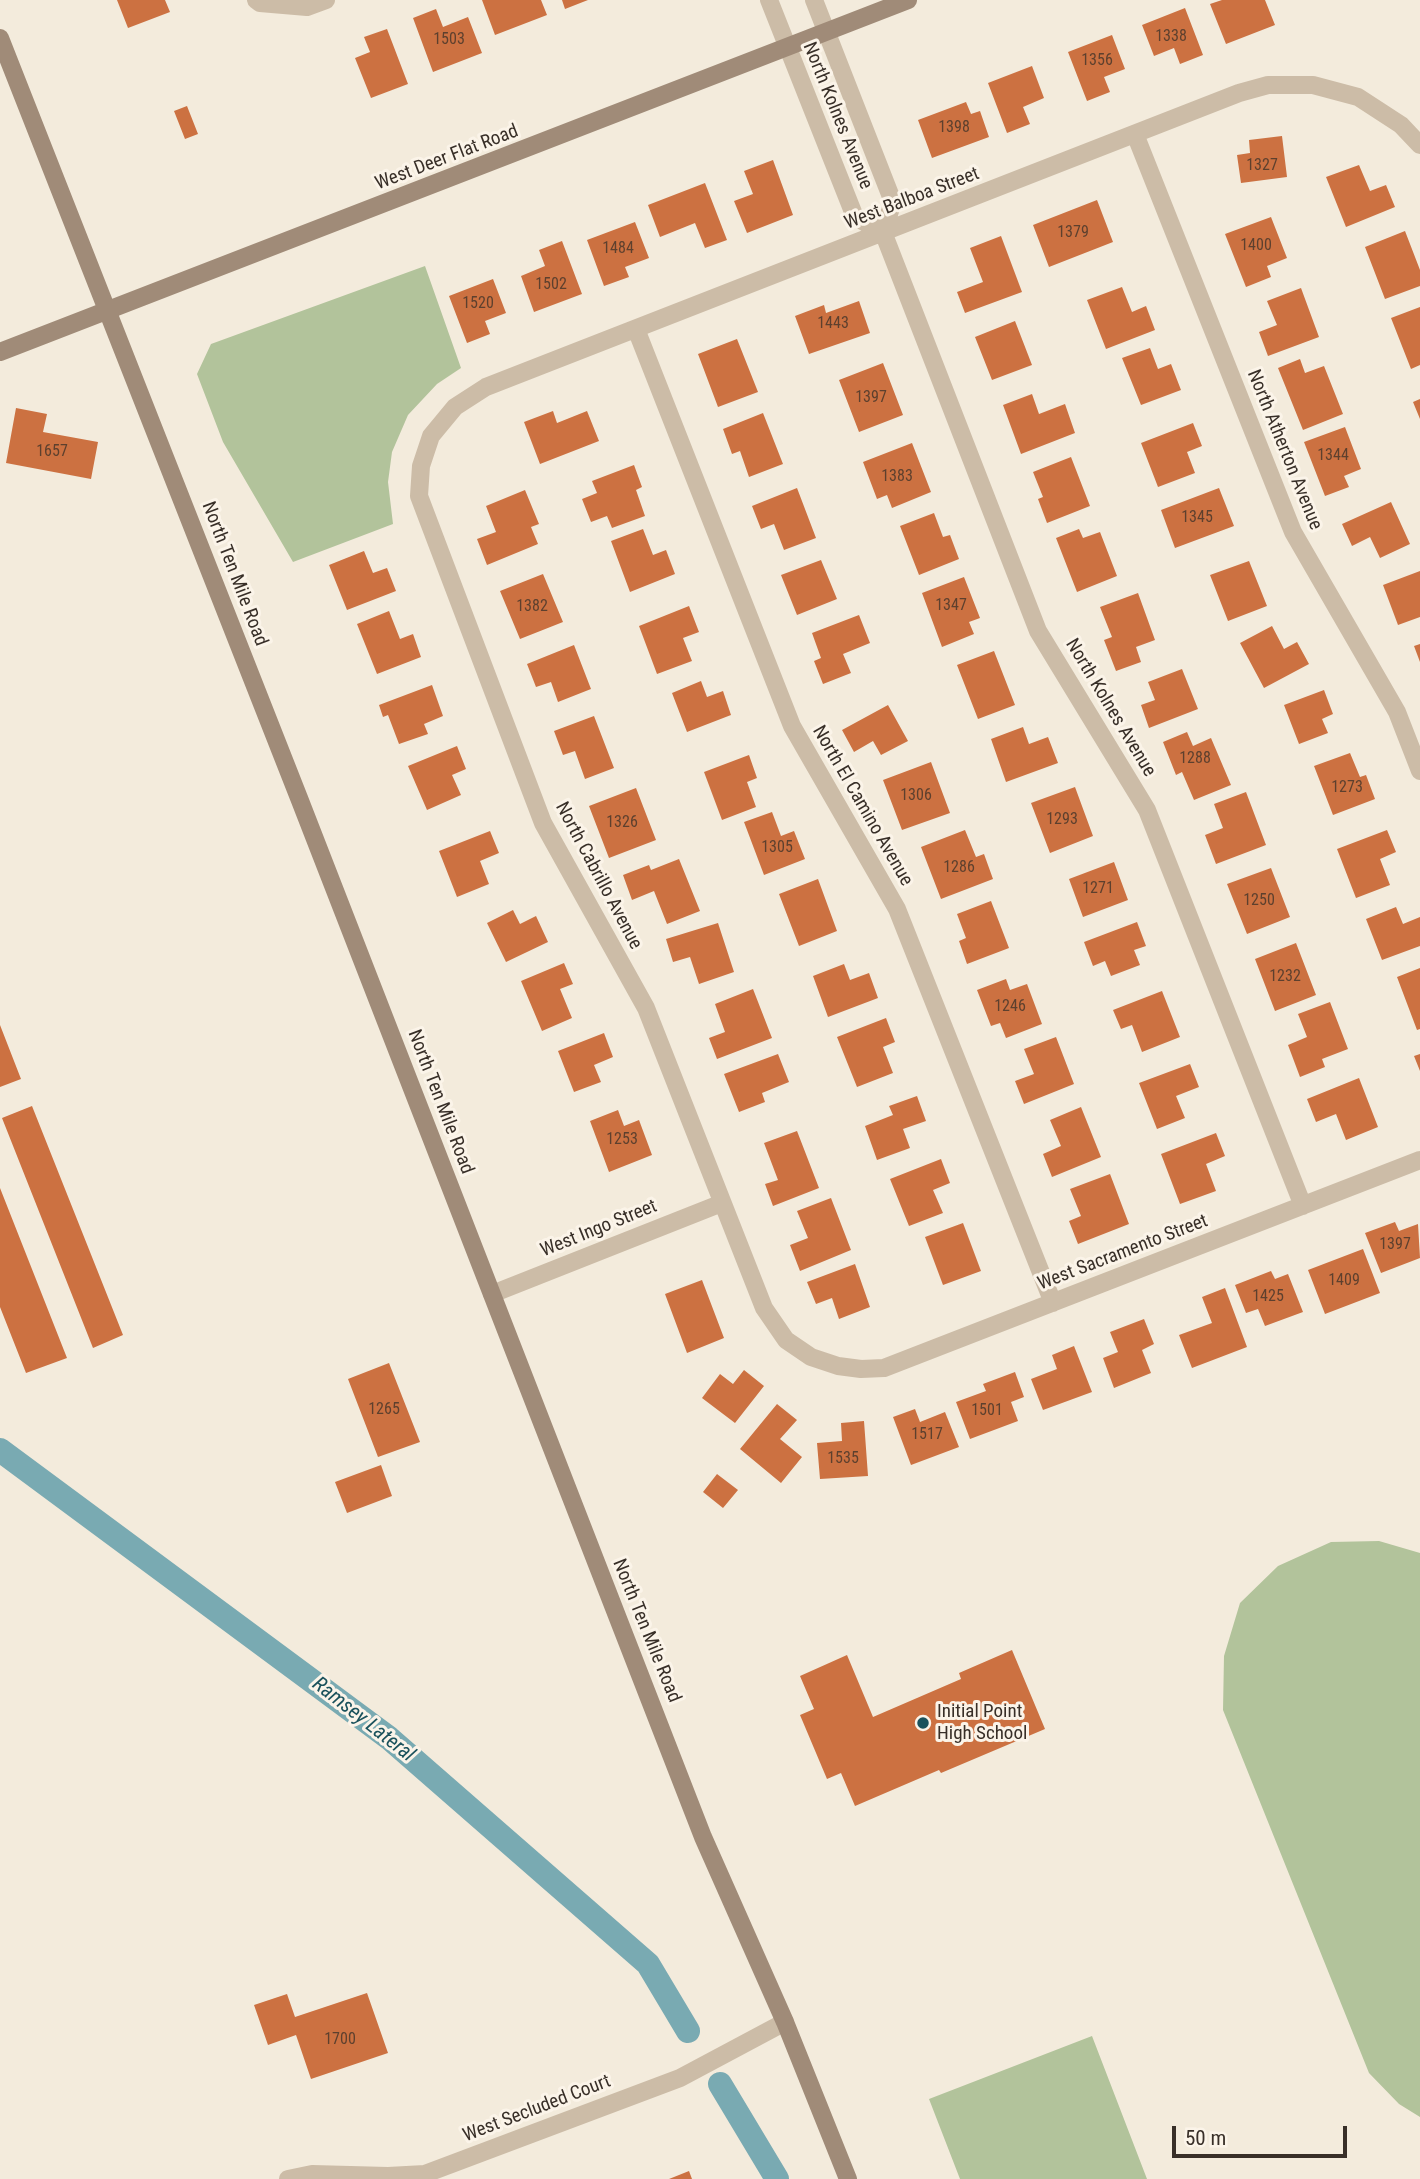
<!DOCTYPE html>
<style>
body{margin:0}
#map{position:relative;width:1420px;height:2179px;overflow:hidden;background:#f3ebdc;font-family:"Roboto Condensed",sans-serif}
canvas{display:block}
.scale{position:absolute;left:1172px;top:2126px;width:175px;height:32px;box-sizing:border-box;border:4px solid #382f28;border-top:0;padding-left:9px;font-size:21px;line-height:24px;white-space:nowrap;color:#382f28;-webkit-text-stroke:5px #fbf4e9;paint-order:stroke}
</style>
<div id="map">
<canvas width="1420" height="2179"></canvas>
<div class="scale">50 m</div>
</div>
<script>
const ctx = document.querySelector('canvas').getContext('2d');
ctx.lineJoin = 'round';
function fill(path, color) { ctx.fillStyle = color; ctx.fill(path, 'evenodd'); }
const shape = rows => new Path2D(rows.map(r => 'M' + r).join(''));
function trace(path, color, width, dash) { ctx.strokeStyle = color; ctx.lineWidth = width; ctx.lineCap = dash ? 'butt' : 'round'; ctx.setLineDash(dash || []); ctx.stroke(path); }
function write(font, color, halo, rows, align = 'center') {
  ctx.font = font + ' "Roboto Condensed",sans-serif'; ctx.lineWidth = 6; ctx.setLineDash([]); ctx.textBaseline = 'middle'; ctx.strokeStyle = halo; ctx.fillStyle = color; for (const [text, x, y, turn = 0] of rows) {
    ctx.save(); ctx.translate(x, y); ctx.rotate((+turn || 0) * Math.PI / 180); ctx.textAlign = isNaN(turn) ? turn : align; if (halo) ctx.strokeText(text, 0, 0); ctx.fillText(text, 0, 0); ctx.restore();
  }
}
fill(shape([
 [425,266,461,368,437,384,408,415,392,452,388,482,393,524,293,562,223,442,197,374,211,344],
 [1379,1541,1420,1553,1420,2117,1399,2104,1369,2073,1223,1710,1224,1656,1240,1603,1278,1566,1331,1542],
 [1092,2036,1147,2179,960,2179,929,2099]
]), '#b2c39b');
trace(shape([
 [0,1450,389,1738,648,1964,688,2031],
 [720,2084,777,2179]
]), '#79aab2', 24);
fill(shape([
 [117,0,165,0,170,12,128,28],
 [482,0,541,0,547,15,495,35],
 [562,0,588,0,565,9],
 [1222,0,1265,0,1275,25,1226,44,1210,4],
 [1185,8,1203,55,1180,64,1174,48,1154,56,1142,25],
 [436,9,443,27,468,17,482,53,433,72,413,18],
 [387,29,408,84,371,98,355,58,370,52,364,37],
 [1112,35,1125,69,1104,77,1110,92,1087,101,1068,52],
 [1032,66,1044,98,1023,107,1030,124,1007,133,988,83],
 [966,102,971,114,980,111,989,137,932,158,918,120],
 [187,106,198,134,185,139,174,111],
 [1282,136,1287,177,1241,183,1237,155,1250,153,1249,140],
 [773,160,793,215,747,233,734,201,753,194,744,171],
 [1359,165,1370,191,1386,185,1395,207,1346,227,1326,177],
 [705,183,727,240,705,248,695,223,660,237,648,205],
 [1097,200,1113,242,1049,267,1033,225],
 [1271,217,1287,258,1267,266,1271,277,1246,287,1225,234],
 [635,222,649,258,625,267,629,277,604,286,587,240],
 [1405,231,1420,270,1420,286,1385,299,1365,247],
 [1001,236,1022,292,965,313,957,292,983,282,970,248],
 [562,241,582,294,534,312,521,276,545,266,539,250],
 [493,279,506,313,485,321,490,334,467,343,449,296],
 [1122,287,1132,312,1146,306,1155,330,1106,349,1087,300],
 [1301,288,1319,337,1268,356,1259,332,1277,325,1267,301],
 [859,301,870,333,809,354,795,316,824,305,826,313],
 [1420,307,1420,365,1411,369,1391,318],
 [1015,321,1032,365,992,380,975,337],
 [737,339,758,392,718,407,698,354],
 [1150,348,1158,369,1171,364,1181,390,1141,405,1122,358],
 [1300,359,1305,373,1324,366,1343,414,1303,430,1278,368],
 [883,363,903,415,859,432,839,380],
 [1032,394,1039,414,1065,404,1075,433,1021,454,1003,405],
 [1420,399,1420,419,1413,402],
 [16,408,47,414,43,432,98,442,91,479,6,463],
 [553,411,557,423,587,411,599,441,540,464,524,422],
 [763,413,783,464,749,477,740,451,732,454,723,429],
 [1193,423,1202,446,1187,452,1195,473,1158,487,1141,443],
 [1345,427,1361,469,1344,476,1349,487,1325,496,1304,442],
 [912,443,931,492,892,508,887,495,877,499,863,462],
 [1071,457,1090,506,1047,523,1038,499,1043,497,1033,472],
 [634,465,642,487,636,490,645,516,612,528,607,516,591,522,582,499,597,493,592,481],
 [797,488,816,538,784,550,774,524,761,529,752,506],
 [1219,488,1234,526,1175,548,1161,510],
 [525,490,539,524,531,527,538,544,487,565,477,539,496,532,486,506],
 [1391,502,1410,544,1380,558,1370,537,1352,546,1342,524],
 [934,513,943,537,950,535,959,559,919,575,900,526],
 [643,529,653,555,666,550,675,574,630,592,611,541],
 [1079,529,1083,538,1100,532,1117,576,1077,592,1056,538],
 [364,551,373,573,387,568,396,591,347,610,329,565],
 [821,560,837,599,797,615,781,575],
 [1249,561,1267,606,1228,621,1210,575],
 [1420,571,1420,617,1398,625,1383,585],
 [543,574,563,622,520,639,500,591],
 [964,577,980,618,969,622,974,634,942,647,922,593],
 [1138,593,1155,640,1136,647,1141,662,1116,671,1104,640,1112,637,1100,607],
 [689,606,699,632,683,638,692,661,657,674,639,626],
 [389,611,400,639,413,634,421,657,377,674,357,624],
 [859,615,870,643,843,654,851,673,823,684,814,661,821,658,812,633],
 [1272,626,1284,649,1297,642,1309,664,1264,688,1240,643],
 [1420,644,1420,662,1414,646],
 [574,645,591,689,558,702,551,682,536,687,527,664],
 [994,651,1015,705,978,719,957,665],
 [1182,669,1198,709,1149,728,1141,705,1155,700,1148,682],
 [701,681,707,697,723,691,731,715,687,732,672,693],
 [432,685,443,716,424,724,428,734,399,744,388,715,383,717,379,705],
 [1324,690,1333,714,1322,719,1328,733,1299,744,1284,705],
 [888,705,908,741,881,755,873,741,854,752,842,730],
 [594,716,614,768,585,779,575,751,563,755,554,731],
 [1023,727,1029,744,1048,737,1058,763,1006,782,991,739],
 [1187,732,1193,746,1211,738,1231,785,1194,800,1182,772,1176,775,1163,742],
 [457,746,466,769,452,775,461,795,427,810,408,766],
 [1350,753,1360,777,1366,775,1375,799,1333,815,1314,766],
 [749,755,757,778,747,782,756,807,722,820,704,772],
 [931,762,950,813,902,830,883,780],
 [1075,787,1093,836,1050,853,1031,803],
 [636,788,656,840,609,858,589,806],
 [1246,792,1266,845,1216,864,1205,835,1223,828,1214,804],
 [772,812,781,836,794,831,805,859,764,875,744,822],
 [965,830,976,857,984,854,993,879,941,899,921,847],
 [1387,830,1396,852,1380,859,1390,885,1356,898,1337,849],
 [490,831,499,853,480,861,489,884,457,897,439,851],
 [679,859,700,911,667,924,654,891,632,900,623,875,649,865,651,870],
 [1114,862,1128,900,1083,917,1069,879],
 [1271,868,1290,917,1247,934,1227,884],
 [818,879,837,931,799,946,779,894],
 [991,901,1009,948,967,964,959,941,966,938,957,914],
 [1396,907,1403,924,1420,917,1420,946,1382,960,1366,919],
 [513,910,520,924,536,916,548,942,506,962,487,923],
 [1137,922,1146,946,1134,950,1140,965,1111,976,1105,961,1093,966,1084,942],
 [718,923,734,972,699,984,690,957,673,962,666,939],
 [1296,943,1316,995,1275,1011,1255,959],
 [564,963,573,984,560,989,572,1018,542,1031,521,981],
 [844,964,850,980,869,973,878,998,828,1017,813,976],
 [1420,968,1420,1029,1417,1030,1397,977],
 [1006,979,1010,990,1027,984,1042,1024,1006,1038,1000,1023,991,1026,977,990],
 [753,989,772,1038,717,1059,709,1038,725,1032,715,1004],
 [1162,991,1180,1037,1142,1052,1132,1025,1121,1029,1113,1010],
 [1330,1002,1348,1049,1322,1059,1325,1067,1300,1077,1288,1045,1307,1037,1298,1014],
 [886,1018,895,1042,883,1047,893,1073,857,1087,837,1037],
 [0,1025,21,1079,0,1087],
 [604,1033,613,1057,594,1065,601,1082,574,1092,558,1051],
 [1056,1037,1074,1084,1024,1104,1015,1081,1034,1074,1024,1049],
 [778,1054,789,1082,762,1093,765,1102,739,1112,724,1074],
 [1420,1054,1420,1071,1414,1056],
 [1190,1064,1199,1087,1176,1096,1185,1118,1157,1129,1139,1083],
 [1359,1078,1378,1127,1346,1140,1336,1114,1316,1122,1307,1099],
 [917,1096,926,1121,903,1129,910,1148,877,1160,865,1126,893,1115,889,1106],
 [32,1106,123,1335,93,1348,2,1118],
 [1081,1107,1101,1157,1052,1177,1043,1154,1061,1146,1050,1120],
 [618,1110,624,1126,639,1120,652,1155,609,1172,590,1121],
 [797,1131,819,1188,773,1206,765,1184,778,1180,764,1143],
 [1216,1133,1225,1156,1206,1164,1216,1191,1180,1204,1161,1154],
 [941,1159,950,1183,933,1190,943,1213,909,1226,890,1179],
 [1110,1174,1129,1224,1078,1244,1069,1221,1081,1216,1070,1189],
 [0,1188,67,1358,26,1373,0,1307],
 [831,1198,851,1250,800,1271,790,1245,808,1238,797,1211],
 [1395,1222,1399,1231,1418,1224,1420,1258,1381,1273,1365,1233],
 [963,1223,981,1271,943,1285,925,1237],
 [1363,1249,1380,1293,1325,1314,1308,1270],
 [855,1264,870,1307,839,1319,832,1298,816,1304,807,1282],
 [1271,1271,1275,1279,1288,1274,1303,1312,1265,1326,1258,1309,1246,1313,1235,1285],
 [702,1280,724,1338,687,1353,665,1294],
 [1225,1288,1247,1347,1192,1368,1179,1335,1212,1323,1202,1297],
 [1144,1319,1154,1344,1142,1350,1151,1373,1114,1388,1103,1358,1118,1352,1110,1332],
 [1074,1346,1092,1392,1043,1410,1031,1379,1057,1369,1052,1355],
 [389,1363,420,1442,378,1457,348,1379],
 [744,1370,764,1386,735,1423,702,1398,720,1374,733,1384],
 [1015,1372,1024,1397,1011,1402,1018,1421,970,1439,956,1402,986,1391,983,1384],
 [777,1404,797,1420,780,1439,802,1457,781,1483,740,1449],
 [915,1409,920,1422,945,1412,959,1447,911,1465,893,1417],
 [864,1421,868,1476,820,1479,817,1443,842,1441,841,1423],
 [381,1465,392,1496,347,1513,335,1482],
 [717,1474,738,1490,723,1508,703,1492],
 [1012,1650,1045,1729,941,1773,939,1770,855,1806,841,1773,827,1779,800,1715,814,1709,800,1676,847,1655,873,1717,961,1679,959,1673],
 [367,1993,388,2053,311,2079,296,2035,268,2045,254,2005,287,1994,295,2017],
 [689,2171,692,2179,669,2179]
]), '#cc7141');
trace(shape([
 [256,0,260,3,307,7,326,0],
 [769,0,855,217,883,232,893,202,814,0],
 [1135,134,1293,532,1397,712,1420,771],
 [1420,145,1401,125,1358,97,1313,85,1268,85,1239,93,486,387,455,407,431,436,421,466,419,496,543,823,646,1008,764,1308,786,1340,811,1357,838,1366,861,1369,884,1368,1420,1160],
 [883,232,1038,631,1147,810,1303,1206],
 [636,329,792,726,897,909,1053,1303],
 [492,1294,722,1203],
 [288,2179,312,2174,388,2176,425,2174,680,2078,785,2022]
]), '#ccbca7', 18);
trace(shape([
 [0,38,299,798,703,1837,785,2022,848,2179],
 [0,352,908,0]
]), '#a08b78', 18);
for (const [x, y, r, color] of [
 [923,1723,7,"#1b525c"]
]) { const dot = new Path2D(); dot.arc(x, y, r, 0, 2 * Math.PI); ctx.fillStyle = color; ctx.fill(dot); trace(dot, '#fbf4e9', 2.5); }
write('16px', '#5d402e', null, [
 ["1338",1171,37],
 ["1503",449,40],
 ["1356",1097,61],
 ["1398",954,128],
 ["1327",1262,166],
 ["1379",1073,233],
 ["1400",1256,246],
 ["1484",618,249],
 ["1502",551,285],
 ["1520",478,304],
 ["1443",833,324],
 ["1397",871,398],
 ["1657",52,452],
 ["1344",1333,456],
 ["1383",897,477],
 ["1345",1197,518],
 ["1347",951,606],
 ["1382",532,607],
 ["1288",1195,759],
 ["1273",1347,788],
 ["1306",916,796],
 ["1293",1062,820],
 ["1326",622,823],
 ["1305",777,848],
 ["1286",959,868],
 ["1271",1098,889],
 ["1250",1259,901],
 ["1232",1285,977],
 ["1246",1010,1007],
 ["1253",622,1140],
 ["1397",1395,1245],
 ["1409",1344,1281],
 ["1425",1268,1297],
 ["1265",384,1410],
 ["1501",987,1411],
 ["1517",927,1435],
 ["1535",843,1459],
 ["1700",340,2040]
]);
write('19px', '#382f28', '#fbf4e9', [
 ["North Kolnes Avenue",837,116,68],
 ["West Deer Flat Road",447,158,-21],
 ["West Balboa Street",912,199,-21],
 ["North Atherton Avenue",1284,450,68],
 ["North Ten Mile Road",234,574,69],
 ["North Kolnes Avenue",1110,708,59],
 ["North El Camino Avenue",862,806,60],
 ["North Cabrillo Avenue",598,876,62],
 ["North Ten Mile Road",440,1102,69],
 ["West Ingo Street",599,1229,-22],
 ["West Sacramento Street",1123,1253,-21],
 ["North Ten Mile Road",646,1631,68],
 ["West Secluded Court",537,2109,-21]
]);
write('19px', '#382f28', '#fbf4e9', [
 ["Initial Point",937,1712],
 ["High School",937,1734]
], 'left');
write('italic 21px', '#1b525c', '#fbf4e9', [
 ["Ramsey Lateral",363,1720,38]
]);
</script>
